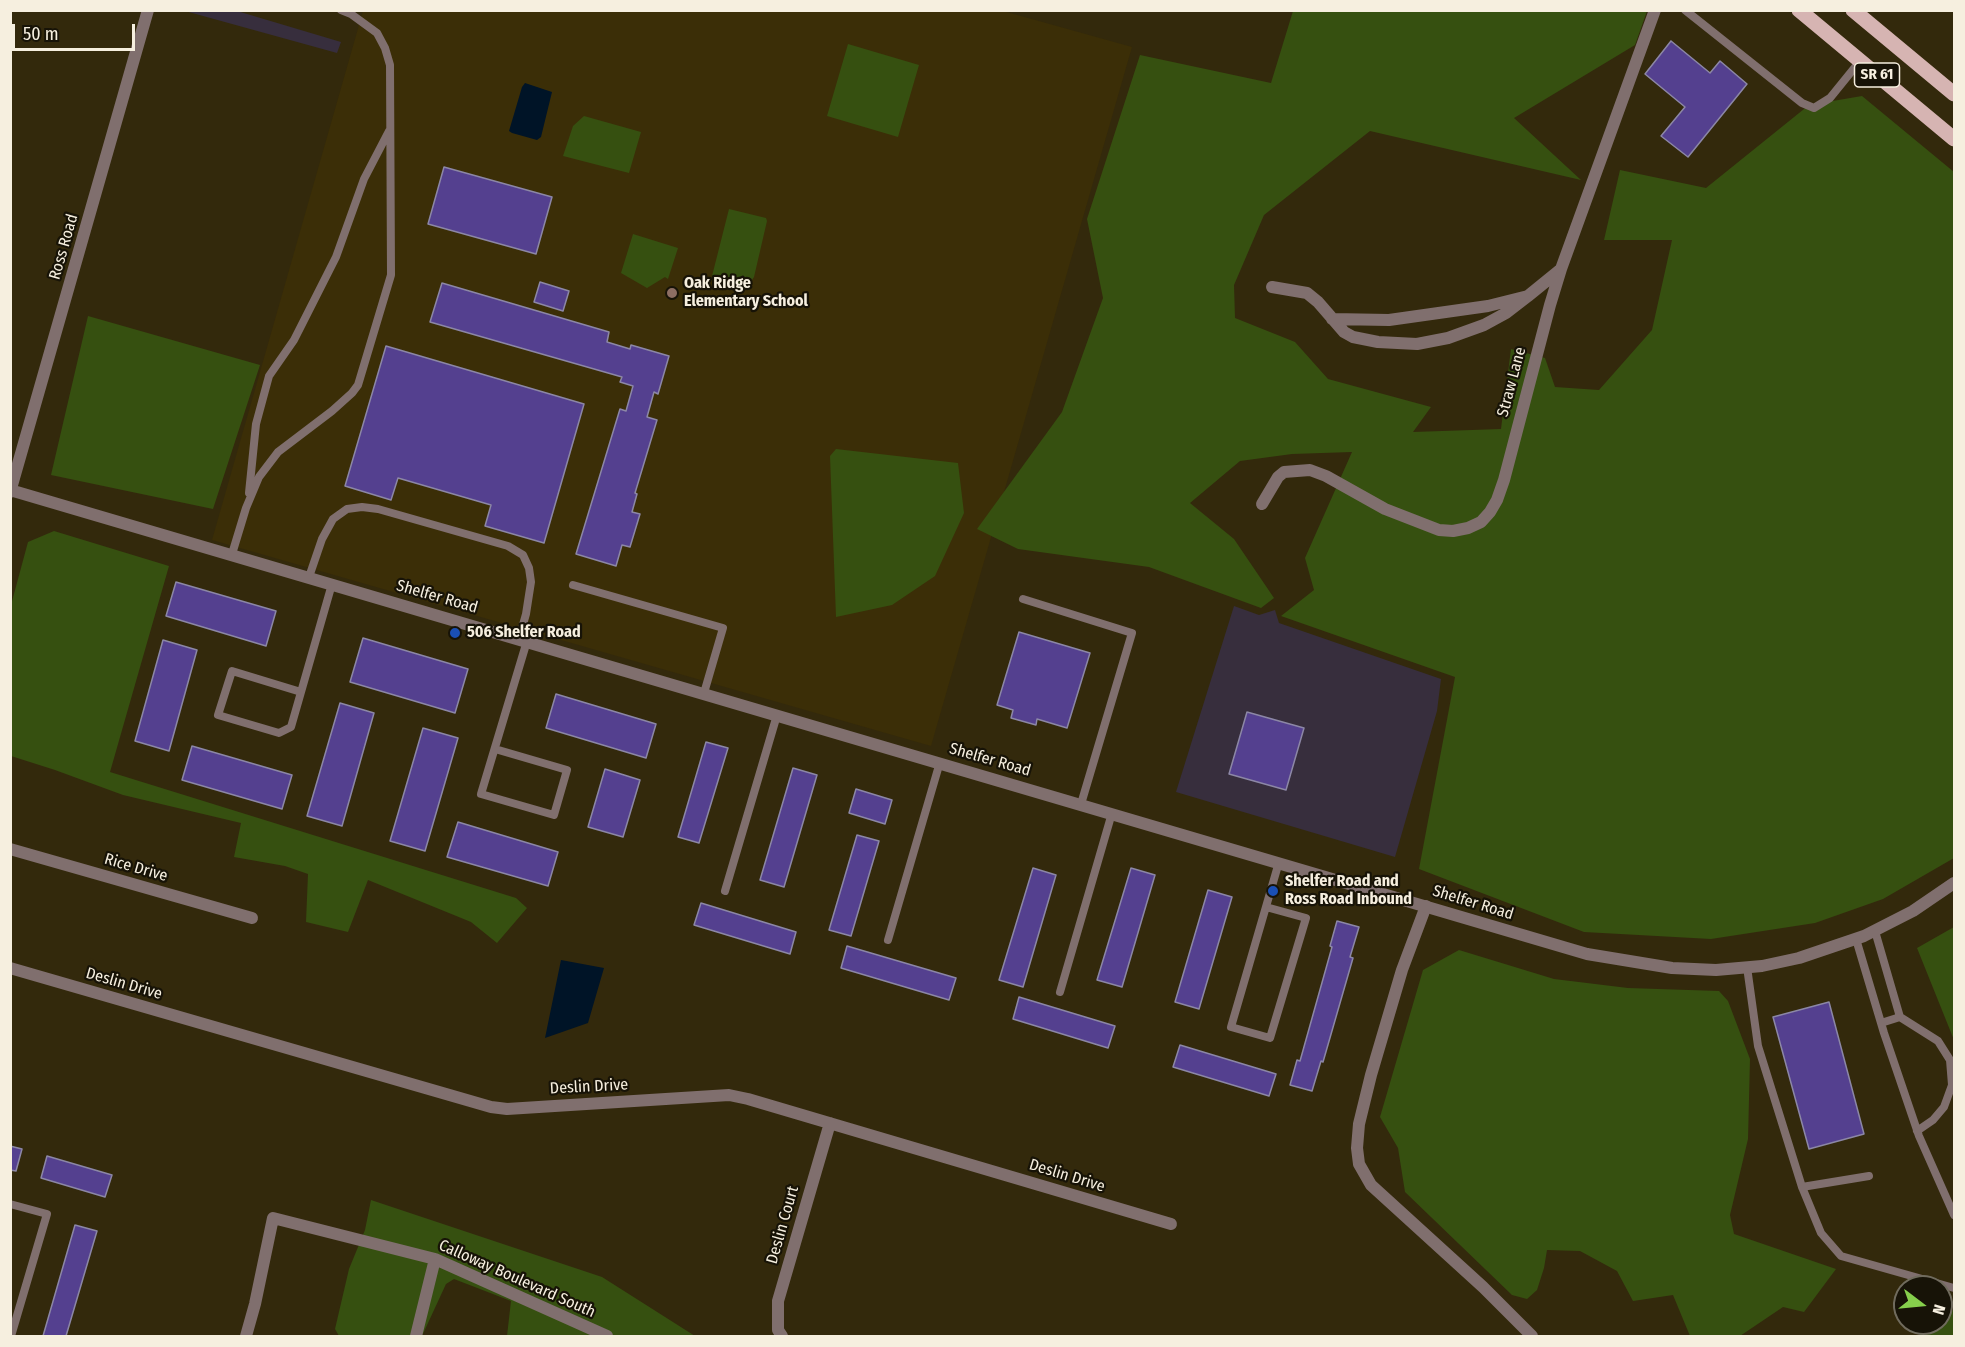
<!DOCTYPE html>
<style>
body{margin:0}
#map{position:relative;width:1965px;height:1347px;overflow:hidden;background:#33290c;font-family:"Fira Sans Condensed",sans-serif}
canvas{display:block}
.frame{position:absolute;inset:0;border:12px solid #f6efdf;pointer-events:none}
.north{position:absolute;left:1893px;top:1275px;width:60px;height:60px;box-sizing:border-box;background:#171307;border:2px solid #706b5d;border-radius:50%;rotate:106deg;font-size:16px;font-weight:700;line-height:24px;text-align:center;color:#f6efdf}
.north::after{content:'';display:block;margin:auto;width:21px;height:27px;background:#86cf4c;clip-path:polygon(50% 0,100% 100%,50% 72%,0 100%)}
.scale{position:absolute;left:12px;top:24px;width:123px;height:27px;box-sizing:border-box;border:3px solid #f6efdf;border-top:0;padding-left:8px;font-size:18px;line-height:21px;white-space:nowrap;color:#f6efdf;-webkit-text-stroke:4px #171307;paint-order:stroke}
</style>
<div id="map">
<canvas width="1965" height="1347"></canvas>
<div class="frame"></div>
<div class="north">N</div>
<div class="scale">50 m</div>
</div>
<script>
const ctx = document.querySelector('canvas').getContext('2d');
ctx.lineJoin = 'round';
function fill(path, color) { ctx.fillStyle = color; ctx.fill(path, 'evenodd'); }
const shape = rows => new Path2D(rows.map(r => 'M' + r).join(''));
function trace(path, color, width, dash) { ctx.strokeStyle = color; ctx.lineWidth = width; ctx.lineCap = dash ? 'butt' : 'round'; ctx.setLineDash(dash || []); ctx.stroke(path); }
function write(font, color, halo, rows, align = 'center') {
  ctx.font = font + ' "Fira Sans Condensed",sans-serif'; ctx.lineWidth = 4.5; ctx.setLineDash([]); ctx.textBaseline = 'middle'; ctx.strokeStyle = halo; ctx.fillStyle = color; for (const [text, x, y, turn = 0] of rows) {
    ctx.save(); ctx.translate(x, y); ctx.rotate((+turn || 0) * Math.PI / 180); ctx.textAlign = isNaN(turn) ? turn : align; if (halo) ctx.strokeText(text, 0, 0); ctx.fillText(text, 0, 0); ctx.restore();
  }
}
fill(shape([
 [185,11,237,11,341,42,337,53],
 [1234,606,1259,615,1275,610,1279,623,1441,679,1437,711,1395,857,1176,792]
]), '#372e3d');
fill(shape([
 [363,11,1003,11,1132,47,931,746,212,540]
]), '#3b2e07');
fill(shape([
 [1293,11,1647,11,1635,45,1514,118,1581,180,1370,131,1264,215,1234,285,1235,318,1295,342,1328,379,1431,407,1413,432,1501,429,1511,349,1545,358,1555,387,1599,390,1652,330,1672,240,1604,240,1620,170,1706,188,1809,105,1862,96,1954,172,1954,858,1883,899,1815,923,1711,939,1584,932,1419,869,1455,677,1281,616,1314,590,1305,558,1352,452,1292,454,1240,461,1190,503,1234,539,1274,598,1261,608,1149,567,1018,549,977,529,1062,412,1103,298,1087,219,1140,55,1271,83],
 [848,44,919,65,898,137,827,116],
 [584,116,641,132,629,173,563,156,573,126],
 [729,209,766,218,767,221,754,277,747,287,713,282,711,280],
 [633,234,678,248,668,279,665,277,647,288,621,273],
 [88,316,260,365,213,509,51,475],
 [836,449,958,463,964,513,935,576,892,605,836,617,830,456],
 [54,531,169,566,110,772,516,898,527,908,497,943,471,922,368,880,348,932,306,922,308,874,285,866,234,857,241,823,123,795,55,770,11,756,11,605,28,542],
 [1954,927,1954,1040,1917,948],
 [1459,950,1554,979,1628,988,1719,991,1728,1001,1750,1059,1748,1139,1730,1215,1734,1234,1836,1269,1804,1312,1783,1307,1740,1336,1690,1336,1673,1295,1633,1301,1617,1271,1580,1251,1547,1250,1544,1268,1537,1290,1527,1299,1512,1295,1405,1192,1398,1148,1380,1117,1423,970],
 [371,1200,602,1277,695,1336,507,1336,511,1301,454,1279,446,1284,422,1336,339,1336,335,1329,349,1269,365,1230],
 [1941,1307,1954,1311,1954,1336,1920,1336,1919,1323,1941,1323]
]), '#365010');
fill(shape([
 [525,83,552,92,541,137,537,140,512,133,509,131,522,87],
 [561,960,604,968,588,1023,545,1038]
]), '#001427');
const building = shape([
 [1671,41,1710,73,1720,61,1747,84,1688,157,1661,136,1685,107,1645,74,1671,41],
 [444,167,552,197,536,254,428,224,444,167],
 [540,282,569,291,563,311,534,302,540,282],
 [442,283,609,332,607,342,630,349,631,345,669,356,658,394,654,392,647,417,657,420,635,493,637,494,632,512,640,514,630,547,622,545,616,566,576,554,620,409,626,411,633,386,620,382,622,377,430,322,442,283],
 [386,346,584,404,544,543,485,526,491,505,398,478,391,500,345,486,386,346],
 [176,582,276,611,266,646,166,616,176,582],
 [1019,632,1090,653,1067,728,1037,719,1036,725,1011,718,1013,710,997,705,1019,632],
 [363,638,468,669,455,713,350,682,363,638],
 [163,640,197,650,169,751,135,741,163,640],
 [556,694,656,724,646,758,546,728,556,694],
 [340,703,374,713,342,826,307,816,340,703],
 [1247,712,1304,728,1286,790,1229,774,1247,712],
 [423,728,458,738,425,851,390,841,423,728],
 [706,742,728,748,699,843,678,837,706,742],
 [192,746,292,775,282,809,182,780,192,746],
 [793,768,817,775,784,887,760,880,793,768],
 [605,769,640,780,623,837,588,827,605,769],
 [856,789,892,800,885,824,849,813,856,789],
 [458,822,558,852,548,886,447,857,458,822],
 [857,835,879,841,851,936,829,930,857,835],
 [1033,868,1056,875,1023,987,999,980,1033,868],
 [1131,868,1155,875,1122,987,1097,980,1131,868],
 [1208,890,1232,897,1199,1009,1175,1002,1208,890],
 [701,903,796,932,790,954,694,925,701,903],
 [1337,921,1359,927,1350,957,1353,958,1323,1062,1321,1061,1312,1091,1290,1085,1297,1060,1300,1061,1332,947,1330,946,1337,921],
 [847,946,956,978,949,1000,841,968,847,946],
 [1019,997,1115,1026,1108,1048,1013,1019,1019,997],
 [1829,1002,1864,1134,1809,1149,1773,1017,1829,1002],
 [1180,1045,1276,1074,1269,1096,1173,1067,1180,1045],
 [10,1146,22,1149,16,1171,10,1170,10,1146],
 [47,1156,112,1175,105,1197,41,1178,47,1156],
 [75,1225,97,1231,66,1336,43,1336,75,1225]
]);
fill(building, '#54408f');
trace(building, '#8c87a6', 1.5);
trace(shape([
 [1685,10,1802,103,1814,108,1830,98,1860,61],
 [249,493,256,424,269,376,294,340,336,257,364,179,389,131],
 [232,554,246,508,259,477,278,452,332,411,352,393,358,385,391,275,390,65,385,48,377,33,351,14,341,10],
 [309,577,322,539,333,519,347,509,362,507,378,509,508,546,523,555,529,568,531,582,526,614,519,639],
 [573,585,723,628,704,693],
 [1023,599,1132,633,1081,804],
 [301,692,232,671,218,715,279,733,291,727,332,584],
 [495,749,567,770,554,815,481,794,527,641],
 [725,891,777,715],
 [1266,907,1306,918,1270,1038,1231,1027,1279,862],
 [1875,931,1900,1017],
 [1856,939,1884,1033,1919,1136,1954,1215],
 [888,940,940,762],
 [1747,967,1758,1046,1802,1187,1821,1233,1841,1256,1954,1288],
 [1060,992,1112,813],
 [1881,1023,1900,1017,1938,1041,1950,1060,1952,1085,1944,1107,1933,1120,1917,1131],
 [1802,1187,1869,1176],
 [10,1204,47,1214,11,1336]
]), '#806f6e', 8);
trace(shape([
 [1272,287,1307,293,1318,302,1344,332,1353,337,1378,342,1417,344,1448,338,1484,325,1506,313,1528,296],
 [1332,319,1389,320,1488,306,1528,296,1560,270],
 [1262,504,1278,477,1284,472,1310,470,1326,476,1385,509,1439,530,1453,531,1468,528,1481,522,1490,512,1497,500,1504,480,1550,305,1561,269,1655,10],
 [10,849,252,918],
 [1426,906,1402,970,1371,1075,1359,1124,1357,1148,1359,1164,1371,1185,1483,1287,1532,1336],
 [10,968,491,1107,507,1109,729,1095,748,1099,1171,1224],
 [246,1336,255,1304,273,1218,435,1259,607,1336],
 [416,1336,435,1259],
 [782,1336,778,1330,778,1301,830,1123]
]), '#806f6e', 12);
trace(shape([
 [10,490,1587,954,1672,968,1716,970,1762,966,1799,958,1864,936,1913,911,1954,883],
 [10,492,148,10]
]), '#806f6e', 12);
trace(shape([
 [1799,10,1954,139],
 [1853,10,1954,94]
]), '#d6b4b2', 15);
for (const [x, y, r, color] of [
 [672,293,6,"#8d6e63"],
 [455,633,6,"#1a4fb4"],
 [1273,891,6,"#1a4fb4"]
]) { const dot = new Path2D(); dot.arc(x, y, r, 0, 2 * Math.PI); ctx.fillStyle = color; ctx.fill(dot); trace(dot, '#171307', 2); }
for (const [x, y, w] of [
 [1877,75,45]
]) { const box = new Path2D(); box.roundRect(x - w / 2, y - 12, w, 24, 4.5); ctx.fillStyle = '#171307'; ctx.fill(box); trace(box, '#f6efdf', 1.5); }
write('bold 15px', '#f6efdf', null, [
 ["SR 61",1877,75]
]);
write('16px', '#f6efdf', '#171307', [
 ["Ross Road",64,247,-74],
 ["Straw Lane",1512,382,-75],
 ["Shelfer Road",437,597,16],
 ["Shelfer Road",990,760,16],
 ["Rice Drive",136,868,16],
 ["Shelfer Road",1473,903,17],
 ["Deslin Drive",124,984,16],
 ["Deslin Drive",589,1087,-3],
 ["Deslin Drive",1067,1176,17],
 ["Deslin Court",783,1225,-74],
 ["Calloway Boulevard South",517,1279,24]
]);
write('bold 16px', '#f6efdf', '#171307', [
 ["Oak Ridge",684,284],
 ["Elementary School",684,302],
 ["506 Shelfer Road",467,633],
 ["Shelfer Road and",1285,882],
 ["Ross Road Inbound",1285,900]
], 'left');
</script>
